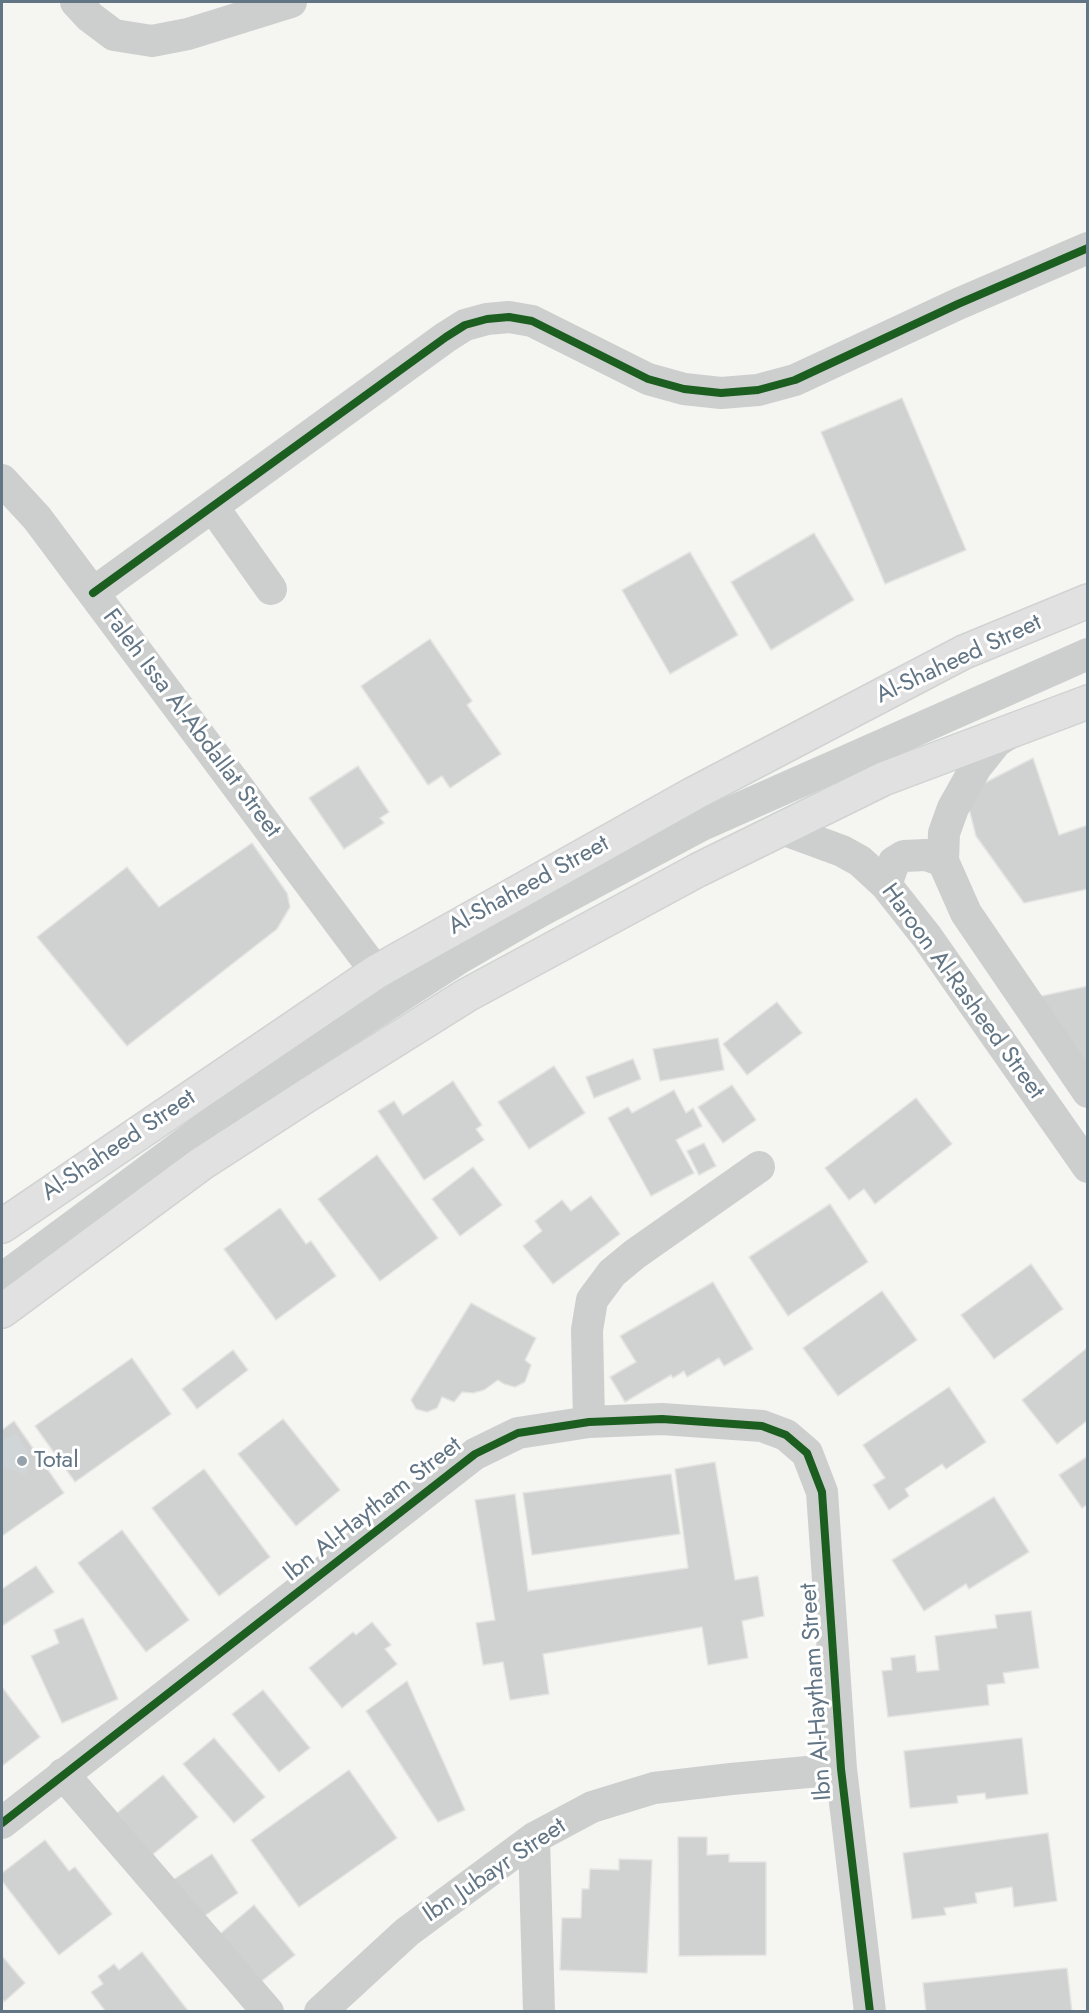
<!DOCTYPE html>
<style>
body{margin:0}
#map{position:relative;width:1089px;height:2013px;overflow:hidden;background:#f5f5f2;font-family:Jost,sans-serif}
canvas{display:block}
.frame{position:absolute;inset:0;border:3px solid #627585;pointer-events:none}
</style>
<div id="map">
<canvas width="1089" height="2013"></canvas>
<div class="frame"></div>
</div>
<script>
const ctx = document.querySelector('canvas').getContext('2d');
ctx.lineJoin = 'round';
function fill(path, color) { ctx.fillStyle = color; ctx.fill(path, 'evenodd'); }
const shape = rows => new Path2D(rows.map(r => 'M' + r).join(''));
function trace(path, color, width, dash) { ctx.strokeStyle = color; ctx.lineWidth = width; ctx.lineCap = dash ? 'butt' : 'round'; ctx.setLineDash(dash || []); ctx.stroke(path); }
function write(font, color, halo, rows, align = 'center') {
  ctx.font = font + ' Jost,sans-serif'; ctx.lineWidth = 6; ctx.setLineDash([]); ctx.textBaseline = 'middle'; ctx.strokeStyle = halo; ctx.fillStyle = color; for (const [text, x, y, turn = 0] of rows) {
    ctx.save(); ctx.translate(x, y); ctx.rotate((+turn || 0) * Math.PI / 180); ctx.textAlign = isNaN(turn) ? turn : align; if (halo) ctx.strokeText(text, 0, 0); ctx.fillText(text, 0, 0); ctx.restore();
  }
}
const building = shape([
 [902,398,966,550,885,584,821,432,902,398],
 [814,533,854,600,771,650,731,582,814,533],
 [690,552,738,635,670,674,622,590,690,552],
 [430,639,472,701,467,705,501,754,450,788,442,776,428,785,361,686,430,639],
 [1033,758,1059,835,1088,825,1088,889,1024,903,976,836,965,793,1033,758],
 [358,766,389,812,380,818,384,823,344,849,309,798,358,766],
 [252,843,287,893,290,907,277,929,127,1046,37,937,127,867,159,907,252,843],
 [1088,986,1088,1082,1028,999,1088,986],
 [777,1002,802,1033,747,1075,723,1044,777,1002],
 [718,1038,724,1070,660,1081,653,1049,718,1038],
 [633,1059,641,1079,594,1098,586,1077,633,1059],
 [554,1066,585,1113,529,1149,498,1102,554,1066],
 [453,1081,482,1125,476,1129,484,1140,424,1180,378,1111,394,1101,403,1115,453,1081],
 [732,1085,756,1120,723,1143,698,1107,732,1085],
 [674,1090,686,1113,693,1108,702,1126,676,1140,694,1173,651,1196,608,1118,628,1107,632,1113,674,1090],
 [916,1098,952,1144,875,1204,864,1189,849,1200,825,1168,916,1098],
 [704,1143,716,1166,699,1175,687,1151,704,1143],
 [377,1155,438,1238,380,1281,318,1199,377,1155],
 [473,1167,502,1205,460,1236,432,1199,473,1167],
 [591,1196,620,1234,553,1284,523,1246,542,1231,535,1221,562,1200,571,1211,591,1196],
 [830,1204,868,1262,788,1316,749,1257,830,1204],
 [280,1208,306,1244,311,1241,336,1276,276,1320,224,1249,280,1208],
 [1031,1264,1063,1309,994,1359,961,1315,1031,1264],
 [713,1282,753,1349,724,1366,719,1358,687,1377,684,1371,673,1378,671,1375,625,1402,610,1377,636,1362,620,1336,713,1282],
 [882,1291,917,1340,838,1396,803,1348,882,1291],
 [471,1303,536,1338,525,1360,531,1365,525,1382,515,1387,504,1384,498,1380,484,1390,473,1393,462,1392,454,1402,442,1397,437,1408,427,1412,416,1409,411,1400,471,1303],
 [1087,1348,1088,1420,1057,1444,1022,1400,1087,1348],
 [233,1350,248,1370,197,1409,182,1389,233,1350],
 [132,1358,171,1414,75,1482,35,1426,132,1358],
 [949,1387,986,1442,946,1469,942,1464,905,1489,909,1496,889,1510,873,1485,885,1478,863,1445,949,1387],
 [283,1419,340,1490,296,1526,238,1454,283,1419],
 [14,1421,64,1493,2,1536,2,1430,14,1421],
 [1088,1456,1088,1504,1082,1508,1059,1475,1088,1456],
 [715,1462,735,1580,758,1576,764,1616,742,1621,748,1658,708,1665,702,1627,543,1654,549,1694,510,1700,503,1662,483,1665,476,1623,495,1620,475,1500,515,1494,528,1591,688,1568,675,1469,715,1462],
 [204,1469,270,1557,219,1596,152,1508,204,1469],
 [671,1474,680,1534,532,1555,523,1493,671,1474],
 [994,1497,1029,1552,969,1589,966,1584,924,1611,892,1560,994,1497],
 [122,1530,189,1620,146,1652,78,1563,122,1530],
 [36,1566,54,1592,2,1626,2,1589,36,1566],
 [1031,1611,1039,1668,1003,1673,1005,1683,987,1685,989,1705,888,1717,882,1671,892,1670,891,1658,915,1655,917,1672,939,1670,935,1636,997,1628,995,1615,1031,1611],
 [83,1618,118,1699,62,1723,31,1656,59,1643,54,1630,83,1618],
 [372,1622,391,1645,385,1649,397,1664,342,1708,309,1668,353,1632,356,1635,372,1622],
 [407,1681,465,1810,438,1822,366,1711,407,1681],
 [2,1687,40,1737,2,1766,2,1687],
 [263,1690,310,1748,279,1772,232,1714,263,1690],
 [214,1738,265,1797,234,1823,183,1764,214,1738],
 [1022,1738,1028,1794,986,1799,985,1793,957,1796,958,1803,910,1808,904,1751,1022,1738],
 [349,1770,397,1838,299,1907,251,1840,349,1770],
 [163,1775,198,1817,152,1855,117,1813,163,1775],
 [1048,1833,1057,1901,1014,1907,1012,1887,975,1893,977,1903,944,1908,946,1915,912,1919,903,1853,1048,1833],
 [678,1837,707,1837,707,1855,729,1854,729,1862,766,1862,766,1955,679,1956,678,1837],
 [45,1840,69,1871,75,1867,112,1914,59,1955,2,1881,2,1873,45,1840],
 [212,1854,238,1893,200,1919,173,1880,212,1854],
 [619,1859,652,1860,647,1973,560,1970,562,1918,581,1918,582,1889,589,1889,590,1869,619,1870,619,1859],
 [254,1905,295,1955,254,1987,214,1939,254,1905],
 [142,1952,189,2012,106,2012,91,1992,103,1984,98,1976,114,1964,119,1970,142,1952],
 [2,1956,25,1983,4,2002,2,1999,2,1956],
 [1067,1968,1072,2012,926,2012,923,1983,1067,1968]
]);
fill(building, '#d0d1d1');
trace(building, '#e4e4e2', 1.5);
trace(shape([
 [2,1441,13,1460,10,1470,2,1476]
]), '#d0d5d7', 32, [32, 16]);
const highway = shape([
 [2,1226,376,972,693,794,964,652,1088,601],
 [2,1311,201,1164,306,1096,467,995,698,870,883,779,1088,702]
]);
trace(highway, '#d1d3d2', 36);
trace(shape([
 [76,2,90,17,114,35,152,41,188,34,291,2],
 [2,480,37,518,376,972],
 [213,507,271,589],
 [93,593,446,337,465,325,487,319,509,317,532,321,648,379,684,389,721,393,758,390,795,380,958,304,1088,248],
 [1014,730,996,742,976,767,953,808,944,833,943,861,966,913,1088,1092],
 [782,829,842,851,860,861,886,885,927,937,1088,1167],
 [886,885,894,862,904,856,926,855,943,861],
 [2,1279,231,1109,306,1057,458,959,539,912,704,824,1088,654],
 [589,1422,587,1330,592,1300,612,1273,635,1254,759,1167],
 [63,1774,268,2012],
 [2,1823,475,1454,518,1433,589,1422,662,1419,762,1426,786,1435,807,1453,822,1492,841,1769,870,2012],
 [534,1838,539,2012],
 [320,2012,407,1932,534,1838,592,1807,654,1788,731,1779,841,1769]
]), '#cdcfcf', 32);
trace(highway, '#e1e1e2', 33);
trace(shape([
 [93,593,446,337,465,325,487,319,509,317,532,321,648,379,684,389,721,393,758,390,795,380,958,304,1088,248],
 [2,1823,475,1454,518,1433,589,1422,662,1419,762,1426,786,1435,807,1453,822,1492,841,1769,870,2012]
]), '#1b5e20', 8);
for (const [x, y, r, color] of [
 [22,1461,6,"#95a2ab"]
]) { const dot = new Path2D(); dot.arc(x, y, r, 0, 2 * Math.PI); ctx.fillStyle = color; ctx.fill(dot); trace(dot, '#fff', 2); }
write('24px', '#627585', '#fff', [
 ["Al-Shaheed Street",959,660,-25],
 ["Faleh Issa Al-Abdallat Street",191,724,53],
 ["Al-Shaheed Street",529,886,-29],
 ["Haroon Al-Rasheed Street",962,992,54],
 ["Al-Shaheed Street",119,1146,-34],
 ["Ibn Al-Haytham Street",373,1510,-38],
 ["Ibn Al-Haytham Street",817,1692,-94],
 ["Ibn Jubayr Street",495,1871,-34]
]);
write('24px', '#627585', '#fff', [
 ["Total",34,1461]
], 'left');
</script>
